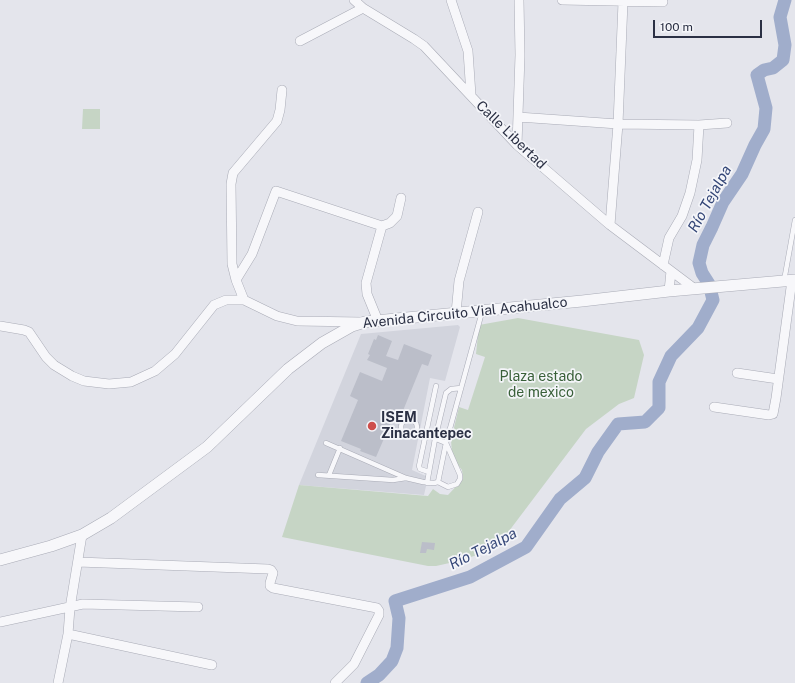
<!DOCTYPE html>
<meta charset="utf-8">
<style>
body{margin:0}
#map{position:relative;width:795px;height:683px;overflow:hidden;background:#e4e5ec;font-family:"Public Sans",sans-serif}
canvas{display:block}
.scale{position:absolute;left:653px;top:20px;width:109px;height:18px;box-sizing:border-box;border:2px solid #2b3044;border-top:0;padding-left:5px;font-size:12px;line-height:14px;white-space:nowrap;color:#2b3044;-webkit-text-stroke:3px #f4f5f9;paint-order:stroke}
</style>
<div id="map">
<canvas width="795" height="683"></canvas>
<div class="scale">100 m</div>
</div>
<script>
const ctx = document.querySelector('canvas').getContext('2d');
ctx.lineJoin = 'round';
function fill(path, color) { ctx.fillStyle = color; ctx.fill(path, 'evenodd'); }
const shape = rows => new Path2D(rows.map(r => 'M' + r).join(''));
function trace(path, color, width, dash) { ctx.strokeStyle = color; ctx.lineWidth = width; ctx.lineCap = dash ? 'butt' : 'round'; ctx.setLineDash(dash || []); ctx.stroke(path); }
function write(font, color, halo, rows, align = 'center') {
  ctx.font = font + ' "Public Sans",sans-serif'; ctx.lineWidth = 3.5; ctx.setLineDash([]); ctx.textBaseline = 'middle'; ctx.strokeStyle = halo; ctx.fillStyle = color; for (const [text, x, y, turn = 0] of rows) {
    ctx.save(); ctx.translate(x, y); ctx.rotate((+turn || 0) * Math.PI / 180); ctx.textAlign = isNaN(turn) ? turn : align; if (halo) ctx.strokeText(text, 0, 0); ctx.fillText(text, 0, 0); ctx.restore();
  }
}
fill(shape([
 [458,325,460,327,445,381,430,378,412,470,428,477,424,495,299,485,361,334]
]), '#d2d4dd');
fill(shape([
 [83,109,100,109,100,129,82,129],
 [518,318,639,340,644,355,634,398,619,404,586,429,506,535,490,548,474,556,454,562,436,566,428,566,282,537,299,485,428,496,433,489,440,494,448,495,463,479,462,470,457,464,452,454,451,440,459,407,468,410,485,357,476,354,479,325]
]), '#c6d5c5');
trace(shape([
 [367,683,379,675,392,661,397,648,399,618,395,601,470,577,526,547,560,499,585,478,598,452,618,424,645,422,659,408,659,382,671,356,698,328,713,300,709,284,702,273,699,263,703,245,712,227,723,202,742,174,755,145,764,129,766,108,757,75,764,70,773,68,783,60,785,45,780,17,785,0]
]), '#a0adcb', 13);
fill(shape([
 [378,335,392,341,386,356,398,360,404,344,432,355,428,366,422,364,398,423,392,420,376,457,360,451,361,449,341,441,358,400,350,396,360,372,382,381,387,368,367,360,370,355,368,354,374,339,376,340],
 [422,542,435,543,434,550,427,549,426,553,420,553]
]), '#bbbec9');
const service = shape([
 [784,281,795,220],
 '401 427a8 8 0 1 1 16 0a8 8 0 1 1-16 0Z',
 [416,431,446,443,438,482],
 [326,443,406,478,423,482,434,483,438,482,448,487,457,484,460,479,460,475,446,443,482,312],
 [429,472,420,469,419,466,436,386],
 [318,475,393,480,406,478],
 [329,475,340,448],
 [427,483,435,439,446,393,451,389,461,388]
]);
const minor = shape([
 [354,0,363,8,414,39,424,46,517,145,610,225,695,289],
 [451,0,468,51,471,95],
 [562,0,663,2],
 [300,41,363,8],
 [518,117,618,124,699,125,727,123],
 [517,145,520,55,519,0],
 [610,225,618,124,623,2],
 [663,265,669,238,682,216,690,193,697,160,699,125],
 [236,280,252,254,276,191,382,226],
 [669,291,671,271],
 [244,300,236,280,232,264,231,184,233,173,277,121,280,110,282,90],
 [456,313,459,281,478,212],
 [378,321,367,294,366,283,382,226,390,223,397,216,401,198],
 [0,326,24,330,29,332,46,357,54,365,72,376,84,381,109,384,131,382,155,371,175,354,214,305,226,300,244,300,277,316,297,321,361,322],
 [737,373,778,379],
 [714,407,769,415,773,414,776,398,792,280],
 [78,562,268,569,271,570,273,573,270,583,270,586,273,588,377,608,379,611,379,615,354,664,335,683],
 [0,622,83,604,198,607],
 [68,634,212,665],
 [58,683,68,634,70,608,82,535]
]);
const tertiary = shape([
 [0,560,51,546,82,535,111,518,207,447,288,369,322,343,352,326,365,322,582,301,669,291,795,280]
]);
trace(service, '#a9abb6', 5.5);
trace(minor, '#a9abb6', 10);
trace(tertiary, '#a9abb6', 12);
trace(service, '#f7f7fa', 4.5);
trace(minor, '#f7f7fa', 9);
trace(tertiary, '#f7f7fa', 11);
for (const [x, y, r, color] of [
 [372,426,5,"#ce4f4c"]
]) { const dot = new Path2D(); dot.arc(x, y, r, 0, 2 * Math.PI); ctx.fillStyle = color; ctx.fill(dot); trace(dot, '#f4f5f9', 1.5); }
write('14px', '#2b3044', '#f4f5f9', [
 ["Calle Libertad",511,135,44],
 ["Avenida Circuito Vial Acahualco",465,313,-6]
]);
write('14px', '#396039', '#f4f5f9', [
 ["Plaza estado",541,377],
 ["de mexico",541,393]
]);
write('bold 14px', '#2b3044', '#f4f5f9', [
 ["ISEM",381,418],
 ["Zinacantepec",381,434]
], 'left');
write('italic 15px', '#354778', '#f4f5f9', [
 ["Río Tejalpa",710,199,-61],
 ["Río Tejalpa",483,549,-27]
]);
</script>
